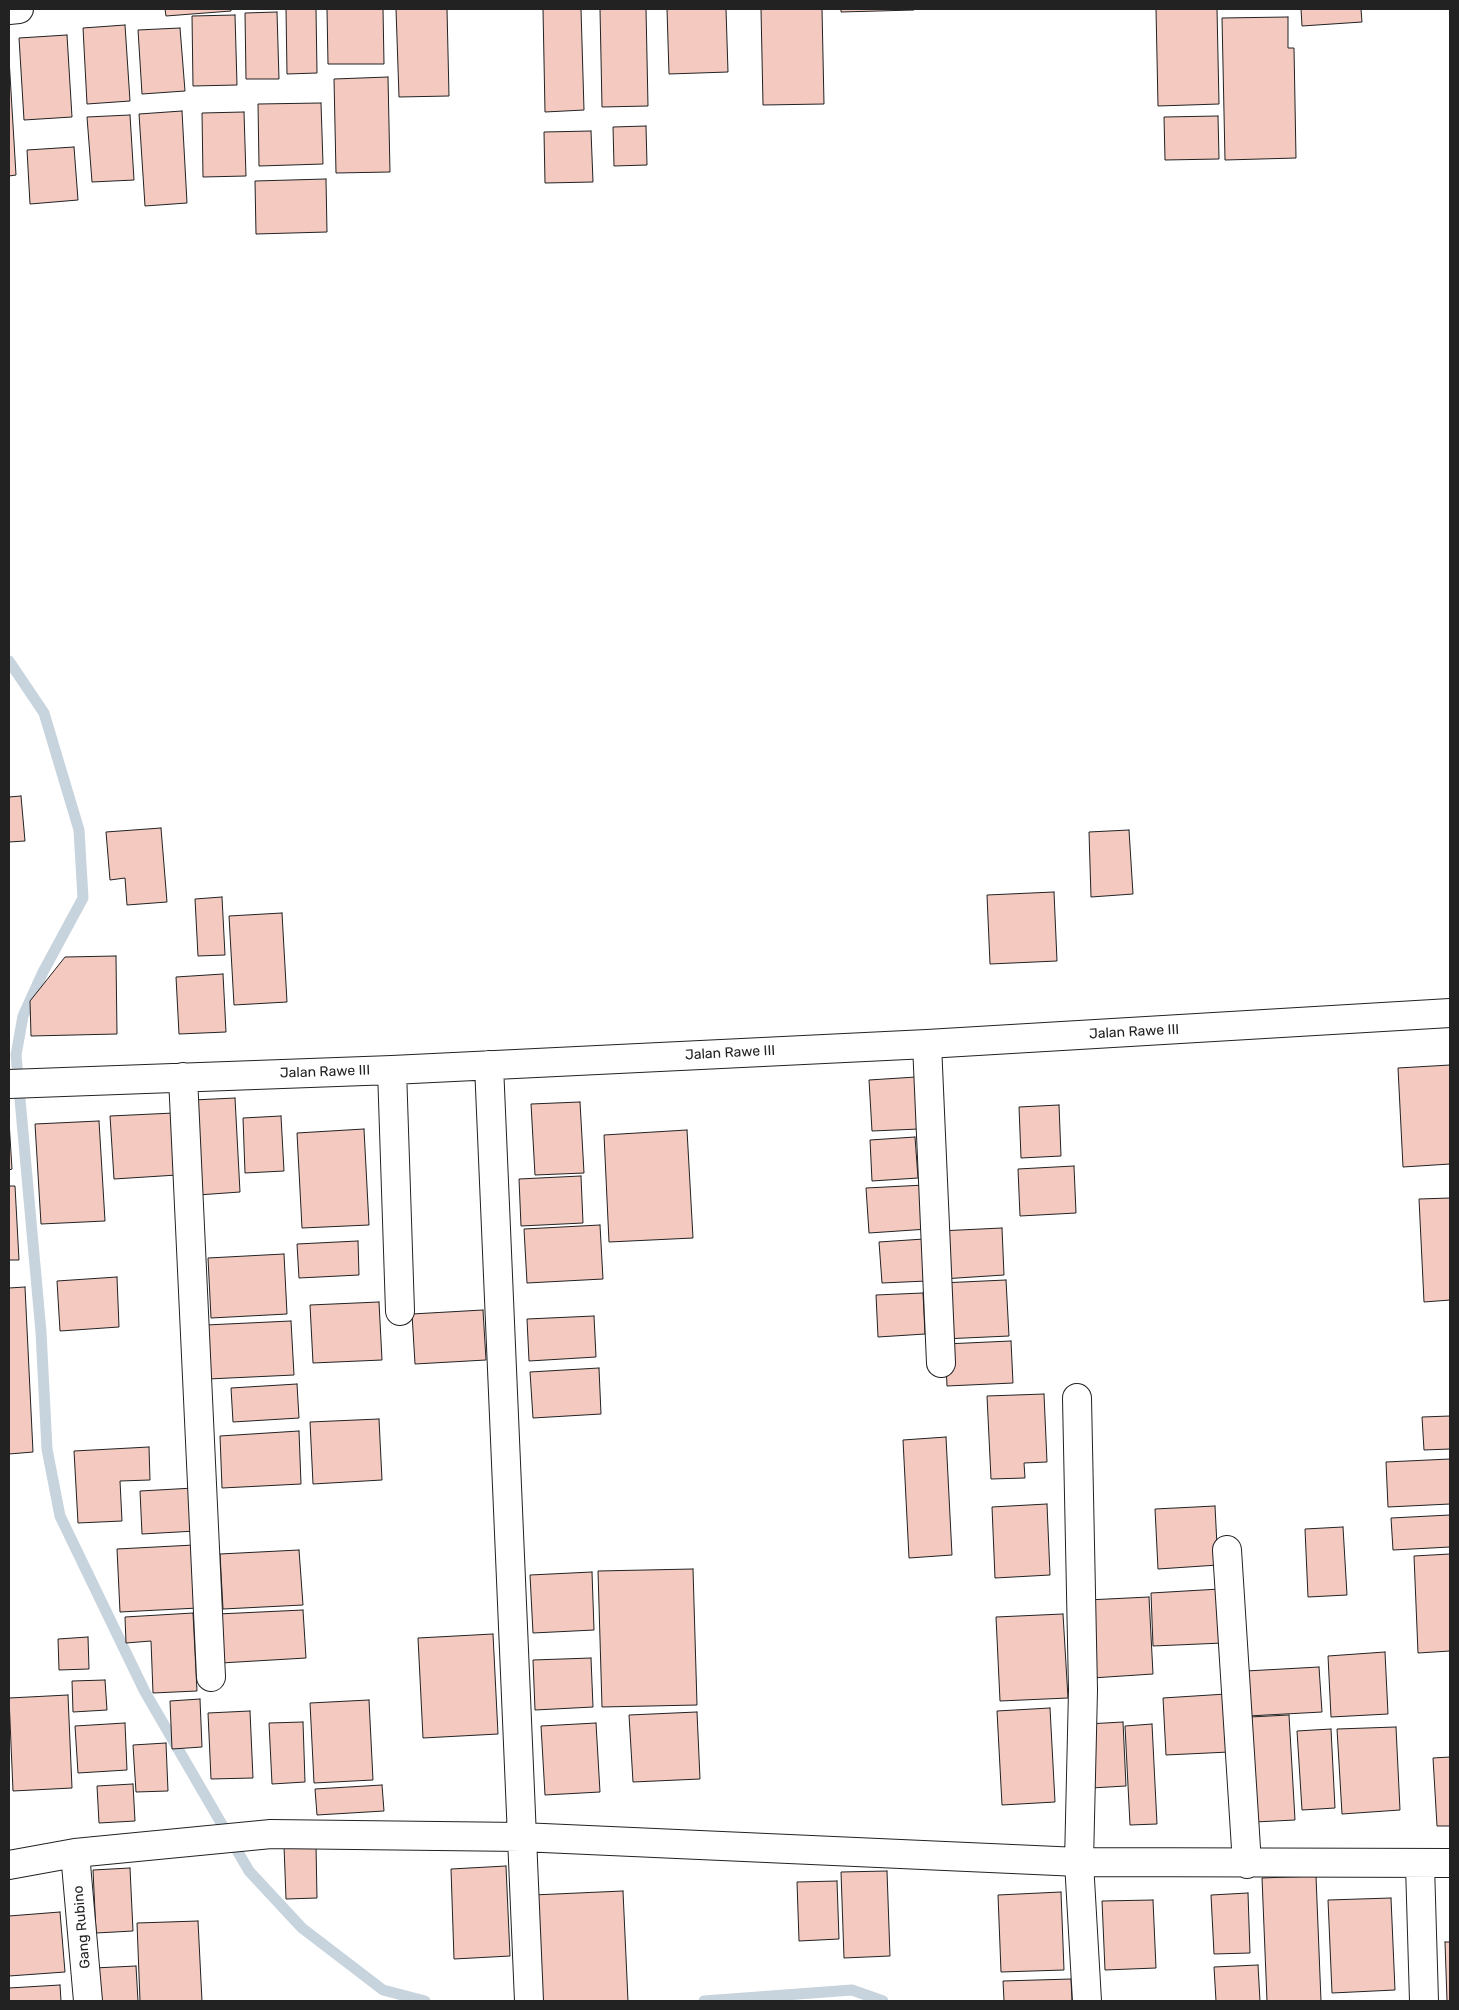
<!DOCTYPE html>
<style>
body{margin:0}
#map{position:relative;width:1459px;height:2010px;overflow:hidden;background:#fff;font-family:Rubik,sans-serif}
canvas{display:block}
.frame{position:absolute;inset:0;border:10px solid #222;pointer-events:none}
</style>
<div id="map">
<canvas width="1459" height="2010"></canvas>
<div class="frame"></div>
</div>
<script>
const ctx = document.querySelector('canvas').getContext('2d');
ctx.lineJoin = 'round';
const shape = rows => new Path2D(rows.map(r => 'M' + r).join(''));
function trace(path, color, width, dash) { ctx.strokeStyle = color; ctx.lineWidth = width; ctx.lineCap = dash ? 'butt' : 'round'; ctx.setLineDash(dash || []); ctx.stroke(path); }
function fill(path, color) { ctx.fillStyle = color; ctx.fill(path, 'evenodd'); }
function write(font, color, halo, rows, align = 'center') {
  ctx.font = font + ' Rubik,sans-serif'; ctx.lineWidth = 4; ctx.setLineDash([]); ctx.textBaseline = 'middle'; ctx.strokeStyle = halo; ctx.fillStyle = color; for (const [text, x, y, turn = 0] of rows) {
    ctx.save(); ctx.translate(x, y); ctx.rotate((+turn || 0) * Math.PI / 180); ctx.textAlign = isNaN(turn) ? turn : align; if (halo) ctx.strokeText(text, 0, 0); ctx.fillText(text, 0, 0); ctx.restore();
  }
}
trace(shape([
 [9,661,44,713,79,830,83,898,43,972,23,1016,16,1055,41,1332,47,1449,60,1516,145,1692,249,1871,302,1928,383,1990,425,2001],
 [704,2001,852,1990,883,2001]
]), '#c7d3dd', 11);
const building = shape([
 [165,9,231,9,231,11,166,16,165,9],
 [286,9,316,9,317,73,287,74,286,9],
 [327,9,383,9,384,64,328,64,327,9],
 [396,9,447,9,449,96,399,97,396,9],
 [543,9,581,9,584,110,545,112,543,9],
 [600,9,646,9,648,106,602,107,600,9],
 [667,9,726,9,728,72,669,74,667,9],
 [761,9,822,9,824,104,763,105,761,9],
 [841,9,914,9,914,10,841,12,841,9],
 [1156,9,1217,9,1219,104,1158,106,1156,9],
 [1301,9,1361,9,1362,22,1302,26,1301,9],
 [277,12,279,79,246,79,245,13,277,12],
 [235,15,237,85,193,86,192,16,235,15],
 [1288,17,1288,48,1294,48,1296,158,1225,160,1222,18,1288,17],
 [125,25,130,101,87,104,83,28,125,25],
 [180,28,185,91,142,94,138,30,180,28],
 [67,35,72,117,24,120,19,38,67,35],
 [9,58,16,175,9,176,9,58],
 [388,77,390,172,336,173,334,79,388,77],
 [321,103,323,164,259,166,258,104,321,103],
 [182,111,187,203,145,206,139,114,182,111],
 [244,112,246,176,203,177,202,113,244,112],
 [130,115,134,180,92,182,87,117,130,115],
 [1218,116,1219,159,1165,160,1164,117,1218,116],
 [646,126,647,165,614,166,613,127,646,126],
 [591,131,593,182,545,183,544,132,591,131],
 [74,147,78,200,30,204,27,150,74,147],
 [326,179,327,232,256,234,255,181,326,179],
 [21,796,25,841,9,842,9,797,21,796],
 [161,828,167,902,127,905,125,878,110,880,106,832,161,828],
 [1129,830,1133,894,1091,897,1089,832,1129,830],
 [1054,892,1057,961,990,964,987,895,1054,892],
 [222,897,225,955,198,956,195,899,222,897],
 [282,913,287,1002,234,1005,229,916,282,913],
 [116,956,117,1034,31,1036,30,1001,65,957,116,956],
 [223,974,226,1032,179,1034,176,977,223,974],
 [1450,1065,1450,1164,1403,1167,1398,1068,1450,1065],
 [916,1077,919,1129,872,1131,869,1080,916,1077],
 [235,1098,240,1192,198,1195,193,1100,235,1098],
 [580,1102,584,1173,535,1175,531,1104,580,1102],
 [1059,1105,1061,1156,1021,1158,1019,1107,1059,1105],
 [174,1113,177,1175,114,1179,110,1116,174,1113],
 [281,1116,284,1171,245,1173,243,1118,281,1116],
 [9,1121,12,1169,9,1170,9,1121],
 [99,1121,105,1221,41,1224,35,1124,99,1121],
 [364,1129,369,1225,302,1228,297,1133,364,1129],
 [687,1130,693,1238,609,1242,604,1135,687,1130],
 [915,1137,918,1178,872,1181,870,1140,915,1137],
 [1074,1166,1076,1213,1020,1216,1018,1169,1074,1166],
 [581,1176,583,1223,521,1226,519,1179,581,1176],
 [925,1185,928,1229,869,1233,866,1188,925,1185],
 [9,1186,15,1186,19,1260,9,1260,9,1186],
 [1450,1198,1450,1300,1424,1302,1419,1199,1450,1198],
 [600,1225,603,1279,527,1283,524,1229,600,1225],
 [1002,1228,1004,1275,942,1279,939,1231,1002,1228],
 [924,1239,927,1281,882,1283,879,1242,924,1239],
 [358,1241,359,1275,299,1278,297,1244,358,1241],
 [284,1254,287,1314,211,1318,208,1258,284,1254],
 [117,1277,119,1327,60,1331,57,1281,117,1277],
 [1006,1280,1009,1336,943,1339,941,1283,1006,1280],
 [25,1287,33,1452,9,1454,9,1288,25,1287],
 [923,1293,925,1334,878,1337,876,1295,923,1293],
 [379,1302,382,1360,313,1363,310,1305,379,1302],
 [483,1310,486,1360,415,1364,412,1314,483,1310],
 [594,1316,596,1357,529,1361,527,1319,594,1316],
 [291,1321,294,1375,208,1379,206,1325,291,1321],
 [1011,1341,1013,1383,947,1386,945,1344,1011,1341],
 [599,1368,601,1414,533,1418,530,1372,599,1368],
 [297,1384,299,1418,233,1422,231,1388,297,1384],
 [1044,1394,1047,1462,1024,1463,1025,1478,991,1479,987,1396,1044,1394],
 [1450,1416,1450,1449,1424,1450,1422,1417,1450,1416],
 [379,1419,382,1480,313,1484,310,1422,379,1419],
 [299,1431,301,1484,222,1488,220,1436,299,1431],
 [946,1437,952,1555,909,1558,903,1440,946,1437],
 [149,1447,150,1480,120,1481,122,1521,78,1523,74,1451,149,1447],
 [1450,1459,1450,1504,1388,1507,1386,1462,1450,1459],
 [194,1488,196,1531,142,1534,140,1491,194,1488],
 [1047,1504,1050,1575,995,1578,992,1507,1047,1504],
 [1215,1506,1218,1565,1158,1569,1155,1509,1215,1506],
 [1450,1515,1450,1547,1393,1550,1391,1518,1450,1515],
 [1343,1527,1347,1595,1308,1597,1305,1529,1343,1527],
 [194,1545,198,1608,120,1612,117,1549,194,1545],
 [299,1550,303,1605,223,1609,220,1554,299,1550],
 [1450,1554,1450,1651,1418,1653,1414,1556,1450,1554],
 [693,1569,697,1705,602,1707,598,1571,693,1569],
 [592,1572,594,1630,533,1633,530,1575,592,1572],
 [1220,1589,1223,1643,1153,1646,1151,1593,1220,1589],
 [1149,1597,1153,1674,1092,1678,1087,1600,1149,1597],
 [303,1610,306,1658,221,1663,218,1614,303,1610],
 [193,1613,197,1691,153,1693,151,1641,126,1643,125,1617,193,1613],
 [1063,1614,1068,1698,1000,1701,996,1617,1063,1614],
 [493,1634,498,1734,423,1738,418,1638,493,1634],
 [88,1637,89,1669,59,1670,58,1639,88,1637],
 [1385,1652,1388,1714,1331,1717,1328,1656,1385,1652],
 [591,1658,593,1707,535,1710,533,1660,591,1658],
 [1319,1667,1322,1712,1248,1716,1246,1671,1319,1667],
 [105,1680,107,1710,73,1712,72,1681,105,1680],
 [1226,1694,1229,1752,1166,1755,1163,1698,1226,1694],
 [68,1695,72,1788,13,1791,9,1698,68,1695],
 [200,1699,202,1747,172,1749,170,1701,200,1699],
 [369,1700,373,1780,314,1783,310,1703,369,1700],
 [1050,1708,1055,1802,1002,1805,997,1711,1050,1708],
 [250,1711,253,1778,211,1779,208,1713,250,1711],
 [697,1712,700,1779,633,1782,629,1715,697,1712],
 [1289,1715,1295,1820,1255,1822,1250,1717,1289,1715],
 [303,1722,305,1782,272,1784,269,1723,303,1722],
 [1123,1722,1126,1786,1091,1788,1087,1724,1123,1722],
 [125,1723,127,1770,78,1773,75,1726,125,1723],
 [596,1723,600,1792,545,1795,541,1726,596,1723],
 [1152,1724,1157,1824,1130,1825,1125,1726,1152,1724],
 [1396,1727,1400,1810,1342,1814,1337,1729,1396,1727],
 [1331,1729,1335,1808,1302,1810,1297,1731,1331,1729],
 [166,1743,168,1791,136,1792,133,1745,166,1743],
 [1450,1757,1450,1826,1437,1826,1433,1758,1450,1757],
 [133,1784,135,1821,99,1823,97,1786,133,1784],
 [382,1785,384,1811,317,1815,315,1789,382,1785],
 [316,1845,317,1898,286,1899,284,1846,316,1845],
 [506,1866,510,1956,454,1959,451,1869,506,1866],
 [130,1868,133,1931,96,1933,93,1870,130,1868],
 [887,1871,890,1956,844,1958,841,1872,887,1871],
 [1316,1876,1321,2001,1267,2001,1262,1878,1316,1876],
 [837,1881,839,1939,799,1941,797,1882,837,1881],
 [623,1891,628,2001,538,2001,533,1895,623,1891],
 [1061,1892,1064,1970,1001,1972,998,1895,1061,1892],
 [1248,1893,1250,1953,1214,1954,1211,1895,1248,1893],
 [1391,1898,1395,1990,1332,1993,1328,1900,1391,1898],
 [1153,1900,1156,1968,1105,1970,1102,1901,1153,1900],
 [60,1912,65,1972,9,1976,9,1916,60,1912],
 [198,1921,202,2001,140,2001,137,1923,198,1921],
 [1445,1942,1450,1942,1450,2001,1447,2001,1445,1942],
 [1258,1965,1260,2001,1216,2001,1214,1967,1258,1965],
 [136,1966,138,2001,95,2001,94,1968,136,1966],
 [1071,1979,1072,2001,1004,2001,1003,1981,1071,1979],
 [60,1985,61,2001,9,2001,9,1988,60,1985]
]);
fill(building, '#f3c9c0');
trace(building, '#222', 1);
const minor = shape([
 [9,10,19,9],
 [927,1044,941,1363],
 [489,1065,529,2001],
 [392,1070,400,1311],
 [183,1077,211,1677],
 [9,1084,392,1070,927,1044,1450,1013],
 [1077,1398,1083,1690,1079,1862,1087,2001],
 [1227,1550,1247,1864],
 [75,1853,88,2001],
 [9,1865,75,1853,271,1834,521,1837,1079,1862,1450,1863],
 [1420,1865,1424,2001]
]);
trace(minor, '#222', 30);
trace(minor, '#fff', 28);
write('14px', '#222', '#fff', [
 ["Jalan Rawe III",1134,1032,-3],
 ["Jalan Rawe III",730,1053,-3],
 ["Jalan Rawe III",325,1072,-2],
 ["Gang Rubino",82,1927,-95]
]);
</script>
